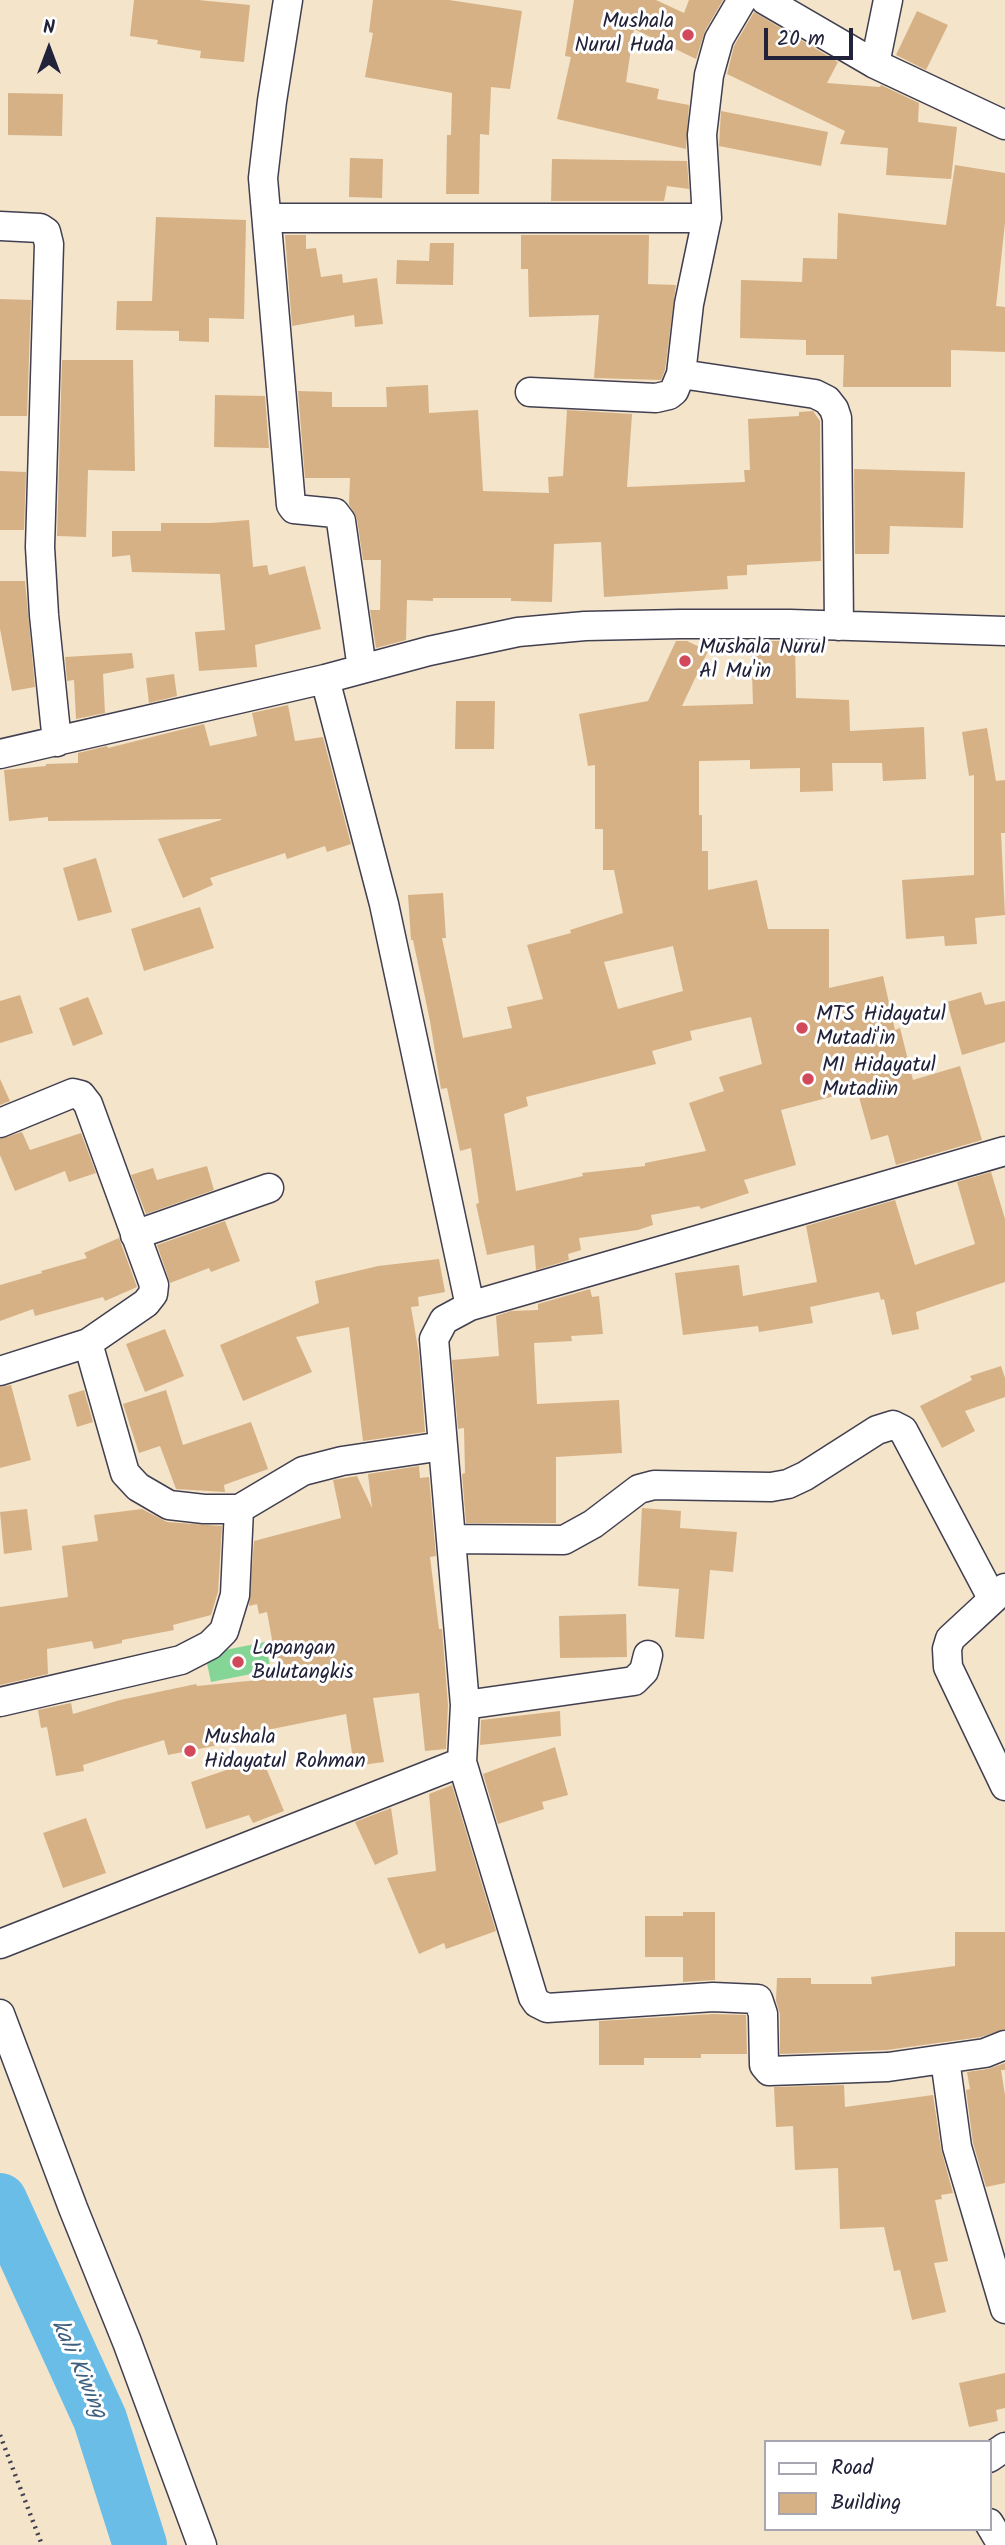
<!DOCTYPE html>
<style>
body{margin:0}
#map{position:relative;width:1005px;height:2545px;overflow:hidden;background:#f3e4ca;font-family:Kalam,sans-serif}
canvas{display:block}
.legend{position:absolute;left:764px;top:2440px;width:228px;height:91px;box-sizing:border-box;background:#fff;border:2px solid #a7a7b1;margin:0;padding:9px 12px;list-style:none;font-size:21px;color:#22223b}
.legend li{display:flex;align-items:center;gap:14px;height:35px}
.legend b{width:35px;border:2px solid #a7a7b1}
.north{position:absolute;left:14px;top:14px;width:70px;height:70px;-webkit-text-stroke:5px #fff;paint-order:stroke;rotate:0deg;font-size:19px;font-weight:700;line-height:28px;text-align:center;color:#22223b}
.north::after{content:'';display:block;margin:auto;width:24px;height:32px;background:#22223b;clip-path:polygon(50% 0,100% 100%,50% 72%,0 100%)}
.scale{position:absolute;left:764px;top:28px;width:89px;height:32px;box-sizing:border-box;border:4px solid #22223b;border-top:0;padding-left:9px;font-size:21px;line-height:24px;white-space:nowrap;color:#22223b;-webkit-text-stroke:5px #fff;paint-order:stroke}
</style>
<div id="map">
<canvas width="1005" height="2545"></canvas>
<ul class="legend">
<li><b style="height:9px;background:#fff"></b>Road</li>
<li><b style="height:19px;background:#d7b186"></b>Building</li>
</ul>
<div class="north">N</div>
<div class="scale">20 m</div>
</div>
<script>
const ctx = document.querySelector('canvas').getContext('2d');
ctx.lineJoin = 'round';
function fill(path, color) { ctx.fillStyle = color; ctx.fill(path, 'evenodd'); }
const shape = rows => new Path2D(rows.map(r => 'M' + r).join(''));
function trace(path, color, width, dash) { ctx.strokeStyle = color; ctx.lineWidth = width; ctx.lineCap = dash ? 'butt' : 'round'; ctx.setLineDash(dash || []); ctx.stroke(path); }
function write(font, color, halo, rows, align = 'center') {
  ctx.font = font + ' Kalam,sans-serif'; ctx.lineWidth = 6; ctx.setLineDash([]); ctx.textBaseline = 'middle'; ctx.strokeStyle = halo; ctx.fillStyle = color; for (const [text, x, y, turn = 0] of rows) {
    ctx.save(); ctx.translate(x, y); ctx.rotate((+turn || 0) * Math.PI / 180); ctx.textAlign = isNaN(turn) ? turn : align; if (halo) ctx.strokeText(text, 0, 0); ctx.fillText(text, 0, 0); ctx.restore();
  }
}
fill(shape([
 [265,1642,271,1670,211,1682,205,1654]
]), '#85d696');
trace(shape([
 [0,2200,100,2419,140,2545]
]), '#6abde6', 54);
fill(shape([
 [134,0,198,0,250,5,244,62,200,58,201,51,157,44,158,40,130,36],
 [373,0,449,0,522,11,510,89,491,87,489,135,480,134,479,194,446,194,447,135,451,135,452,93,365,77,373,33,369,32],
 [574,0,656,0,684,13,689,0,723,0,705,31,696,59,634,29,626,82,659,89,657,99,689,105,686,149,557,119,571,57,565,56],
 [917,11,948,25,926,70,896,55],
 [754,12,838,62,827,83,880,87,881,85,919,103,918,122,957,127,951,179,886,175,888,148,840,144,845,131,727,74,734,46],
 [8,93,63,94,62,136,8,135],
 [721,111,828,132,821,166,719,146],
 [350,158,383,159,382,198,349,197],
 [552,159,687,161,689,189,667,186,664,201,551,201],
 [955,165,1005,173,1005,223,996,306,1005,307,1005,352,951,350,951,387,843,387,844,355,806,355,806,340,740,338,741,280,802,282,803,258,837,259,838,213,946,225],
 [156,217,246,220,244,319,209,318,209,342,179,341,179,331,116,330,117,301,152,301],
 [285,235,306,235,306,249,316,248,321,277,342,274,343,283,377,278,383,324,355,327,354,315,292,326],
 [521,235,649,235,648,284,676,285,665,370,661,380,594,378,599,315,529,317,528,269,521,269],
 [430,243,454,243,453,285,396,284,397,260,429,261],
 [0,299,31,300,27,416,0,416],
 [62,360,133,360,135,471,88,470,86,537,57,536],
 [428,385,429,413,478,410,483,491,549,493,548,477,563,476,567,410,632,414,627,487,745,482,744,470,750,470,748,419,799,416,799,412,813,411,820,421,821,561,747,565,747,575,727,576,728,589,604,597,601,542,554,544,552,602,511,601,511,598,433,598,433,601,407,600,406,640,376,648,370,610,380,610,381,560,363,560,357,519,349,504,350,478,305,478,298,391,332,392,332,407,387,407,386,387],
 [215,395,265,396,269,448,214,447],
 [854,469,965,472,963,528,890,526,889,554,855,554],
 [0,471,26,472,24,530,0,530],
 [249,520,253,567,267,565,269,575,305,566,321,629,255,645,257,667,199,671,195,632,225,630,220,574,132,572,130,555,112,557,112,531,161,531,161,523,211,523],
 [0,581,25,581,35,687,12,691,0,629],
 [676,641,687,641,708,651,682,706,753,704,751,641,795,641,796,698,849,700,850,731,924,727,926,779,883,781,882,763,832,763,833,791,800,792,800,768,750,769,750,760,699,761,699,815,702,815,702,851,708,851,708,890,757,880,768,929,829,929,829,988,883,976,895,1030,900,1028,913,1080,960,1066,982,1140,896,1165,888,1135,871,1140,857,1090,781,1110,796,1165,744,1180,749,1193,701,1209,699,1206,651,1215,653,1225,638,1230,579,1238,581,1250,568,1254,569,1260,536,1270,534,1245,487,1255,476,1204,479,1203,471,1148,460,1151,447,1088,441,1089,430,1021,413,940,411,940,408,895,443,893,446,938,442,938,463,1038,512,1028,507,1007,543,999,527,945,571,933,570,930,623,913,614,870,603,870,603,829,595,829,595,765,588,766,579,714,648,701],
 [673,946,683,991,618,1009,604,962],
 [751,1017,762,1064,719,1077,724,1091,689,1103,706,1151,645,1163,645,1166,582,1173,583,1176,516,1191,504,1114,528,1106,526,1097,656,1064,652,1051,692,1040,690,1031],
 [132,653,134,668,103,674,105,713,76,719,74,680,67,681,65,657],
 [174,674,177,696,149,703,146,678],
 [456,701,495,701,494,749,455,749],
 [288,705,295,741,323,737,351,844,327,852,325,846,287,859,285,853,210,878,213,885,183,898,158,839,221,820,221,819,48,821,48,817,9,821,4,770,46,766,46,764,78,763,78,753,107,746,108,748,204,724,210,746,257,736,252,713],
 [987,728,996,781,1005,780,1005,833,1001,833,1005,915,975,918,977,944,945,946,944,936,906,939,902,880,974,875,974,775,969,776,962,732],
 [96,858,112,912,78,921,63,868],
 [200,907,214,948,144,971,131,929],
 [981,992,985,1005,1005,1001,1005,1042,962,1055,947,1002],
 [20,995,33,1033,0,1043,0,1001],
 [88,997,103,1034,73,1046,59,1008],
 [0,1079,10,1101,0,1105],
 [22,1132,30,1150,81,1133,96,1173,69,1182,65,1171,15,1191,0,1155,0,1139],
 [207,1166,214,1190,146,1214,131,1175,153,1168,157,1180],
 [991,1172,1005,1219,1005,1282,916,1312,919,1329,892,1335,884,1299,881,1300,879,1292,810,1307,813,1323,759,1332,758,1326,683,1335,675,1273,739,1265,743,1296,817,1282,806,1226,895,1200,915,1265,975,1244,957,1182],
 [225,1221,240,1261,211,1272,209,1268,170,1283,157,1245],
 [119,1238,137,1287,105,1301,103,1297,35,1316,33,1309,0,1321,0,1285,42,1273,41,1271,87,1258,84,1253],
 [439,1259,445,1292,418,1297,419,1306,411,1307,419,1354,425,1432,363,1441,349,1327,296,1337,312,1372,243,1401,220,1345,319,1303,315,1281,378,1266],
 [590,1289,592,1297,599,1296,603,1334,571,1336,572,1341,534,1343,537,1404,619,1400,622,1453,556,1457,556,1523,466,1523,462,1474,465,1473,464,1428,458,1429,452,1360,499,1356,496,1316,511,1311,538,1310,538,1304],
 [165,1329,184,1376,145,1392,126,1344],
 [1001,1366,1005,1378,1005,1397,965,1411,975,1431,942,1448,920,1406,972,1380,970,1376],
 [11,1385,31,1460,0,1468,0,1387],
 [84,1390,93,1422,77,1427,68,1395],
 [166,1390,183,1445,251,1422,268,1469,224,1485,225,1492,176,1489,160,1446,139,1453,123,1404],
 [419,1466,420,1478,429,1477,436,1556,430,1557,439,1629,442,1629,448,1705,446,1749,425,1751,419,1693,373,1698,384,1762,354,1766,346,1714,272,1729,272,1733,253,1736,254,1738,168,1755,164,1740,83,1765,84,1771,56,1776,47,1727,41,1728,38,1710,71,1703,73,1714,120,1700,196,1684,197,1686,279,1678,267,1612,259,1614,257,1604,249,1606,254,1541,341,1518,333,1480,357,1476,372,1508,368,1474],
 [642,1508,681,1511,680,1528,737,1532,733,1572,710,1570,704,1639,675,1637,679,1589,638,1586],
 [27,1509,32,1550,4,1554,0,1512],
 [142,1509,167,1522,222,1526,218,1592,211,1615,173,1625,174,1630,122,1640,122,1643,94,1649,92,1641,47,1649,48,1674,0,1685,0,1607,68,1597,62,1546,98,1541,94,1515],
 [626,1614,627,1657,560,1658,559,1616],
 [560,1711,561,1736,480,1745,481,1720],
 [555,1747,568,1795,542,1802,544,1809,498,1824,483,1774],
 [262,1758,284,1811,253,1823,249,1815,206,1829,191,1782],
 [452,1785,496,1931,446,1949,444,1943,419,1954,387,1878,436,1871,429,1794],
 [391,1808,398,1854,375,1865,355,1822],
 [86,1818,106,1873,63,1888,43,1833],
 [683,1912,715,1912,715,1980,683,1982,683,1957,645,1957,645,1916,683,1916],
 [955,1932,1005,1932,1005,2029,981,2037,887,2050,780,2054,780,2014,776,2001,777,1978,811,1978,811,1984,872,1984,871,1977,955,1966],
 [713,2014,746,2015,747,2054,701,2054,701,2058,644,2058,644,2065,599,2065,599,2021],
 [1005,2063,1005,2070,1001,2070,1005,2095,1005,2183,986,2187,973,2143,966,2090,970,2089,967,2072,988,2069],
 [844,2085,845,2107,933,2095,941,2149,953,2193,941,2195,942,2199,935,2200,948,2261,934,2263,946,2312,912,2320,900,2270,894,2271,884,2227,840,2229,838,2168,795,2170,793,2126,776,2127,774,2087],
 [1005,2373,1005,2408,996,2410,998,2421,969,2427,959,2383]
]), '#d7b186');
const minor = shape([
 [288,0,272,101,263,178,291,505,294,509,335,513,341,521,362,669],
 [765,0,875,64,1005,125],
 [875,64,888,0],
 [268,218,707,218],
 [0,226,40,228,46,232,49,244,40,547,44,615,57,742],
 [681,374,815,394,827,400,834,409,837,418,839,626],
 [530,392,656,398,669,395,674,391,681,374,689,304,707,218,702,135,709,75,719,39,742,0],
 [325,679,384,904,470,1306],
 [0,754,325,679,429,651,518,632,585,626,680,624,790,624,1005,631],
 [0,1123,73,1093,81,1095,88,1104,154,1285,153,1294,146,1303,88,1343],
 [1005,1151,470,1306,444,1320,434,1339,465,1705,462,1762,533,1997,537,2003,547,2008,713,1997,758,1999,763,2014,764,2065,769,2071,888,2067,985,2053,1005,2045],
 [135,1235,269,1188],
 [0,1371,88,1343,125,1473,138,1487,169,1505,204,1509,239,1509,303,1471,342,1461,443,1446],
 [451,1539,564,1540,593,1524,639,1489,654,1485,771,1487,788,1484,805,1476,877,1430,893,1425,903,1430,992,1598],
 [1005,1588,950,1639,947,1649,948,1667,1005,1786],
 [0,1702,181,1660,210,1645,224,1631,235,1595,239,1509],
 [465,1705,634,1681,644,1671,648,1655],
 [0,1944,462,1762],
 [0,2014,73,2208,127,2342,202,2545],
 [945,2059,957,2147,1005,2309],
 [989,2458,1005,2447],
 [989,2523,1002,2545]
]);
trace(minor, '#413f50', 31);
trace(shape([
 [0,2435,42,2545]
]), '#413f50', 4.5, [2, 5]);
trace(minor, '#fff', 28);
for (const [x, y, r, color] of [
 [688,35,7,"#d1495b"],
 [685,661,7,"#d1495b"],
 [802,1028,7,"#d1495b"],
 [808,1079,7,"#d1495b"],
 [238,1662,7,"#d1495b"],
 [190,1751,7,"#d1495b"]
]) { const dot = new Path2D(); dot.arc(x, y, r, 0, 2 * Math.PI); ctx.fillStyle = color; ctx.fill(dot); trace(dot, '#fff', 2.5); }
write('21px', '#22223b', '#fff', [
 ["Mushala",674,23,"right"],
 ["Nurul Huda",674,47,"right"],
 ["Mushala Nurul",699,649],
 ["Al Mu'in",699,673],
 ["MTS Hidayatul",816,1016],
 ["Mutadi'in",816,1040],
 ["MI Hidayatul",822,1067],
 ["Mutadiin",822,1091],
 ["Lapangan",252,1650],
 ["Bulutangkis",252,1674],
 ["Mushala",204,1739],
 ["Hidayatul Rohman",204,1763]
], 'left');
write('italic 23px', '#3f607f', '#fff', [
 ["kali Kiwing",77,2370,66]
]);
</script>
